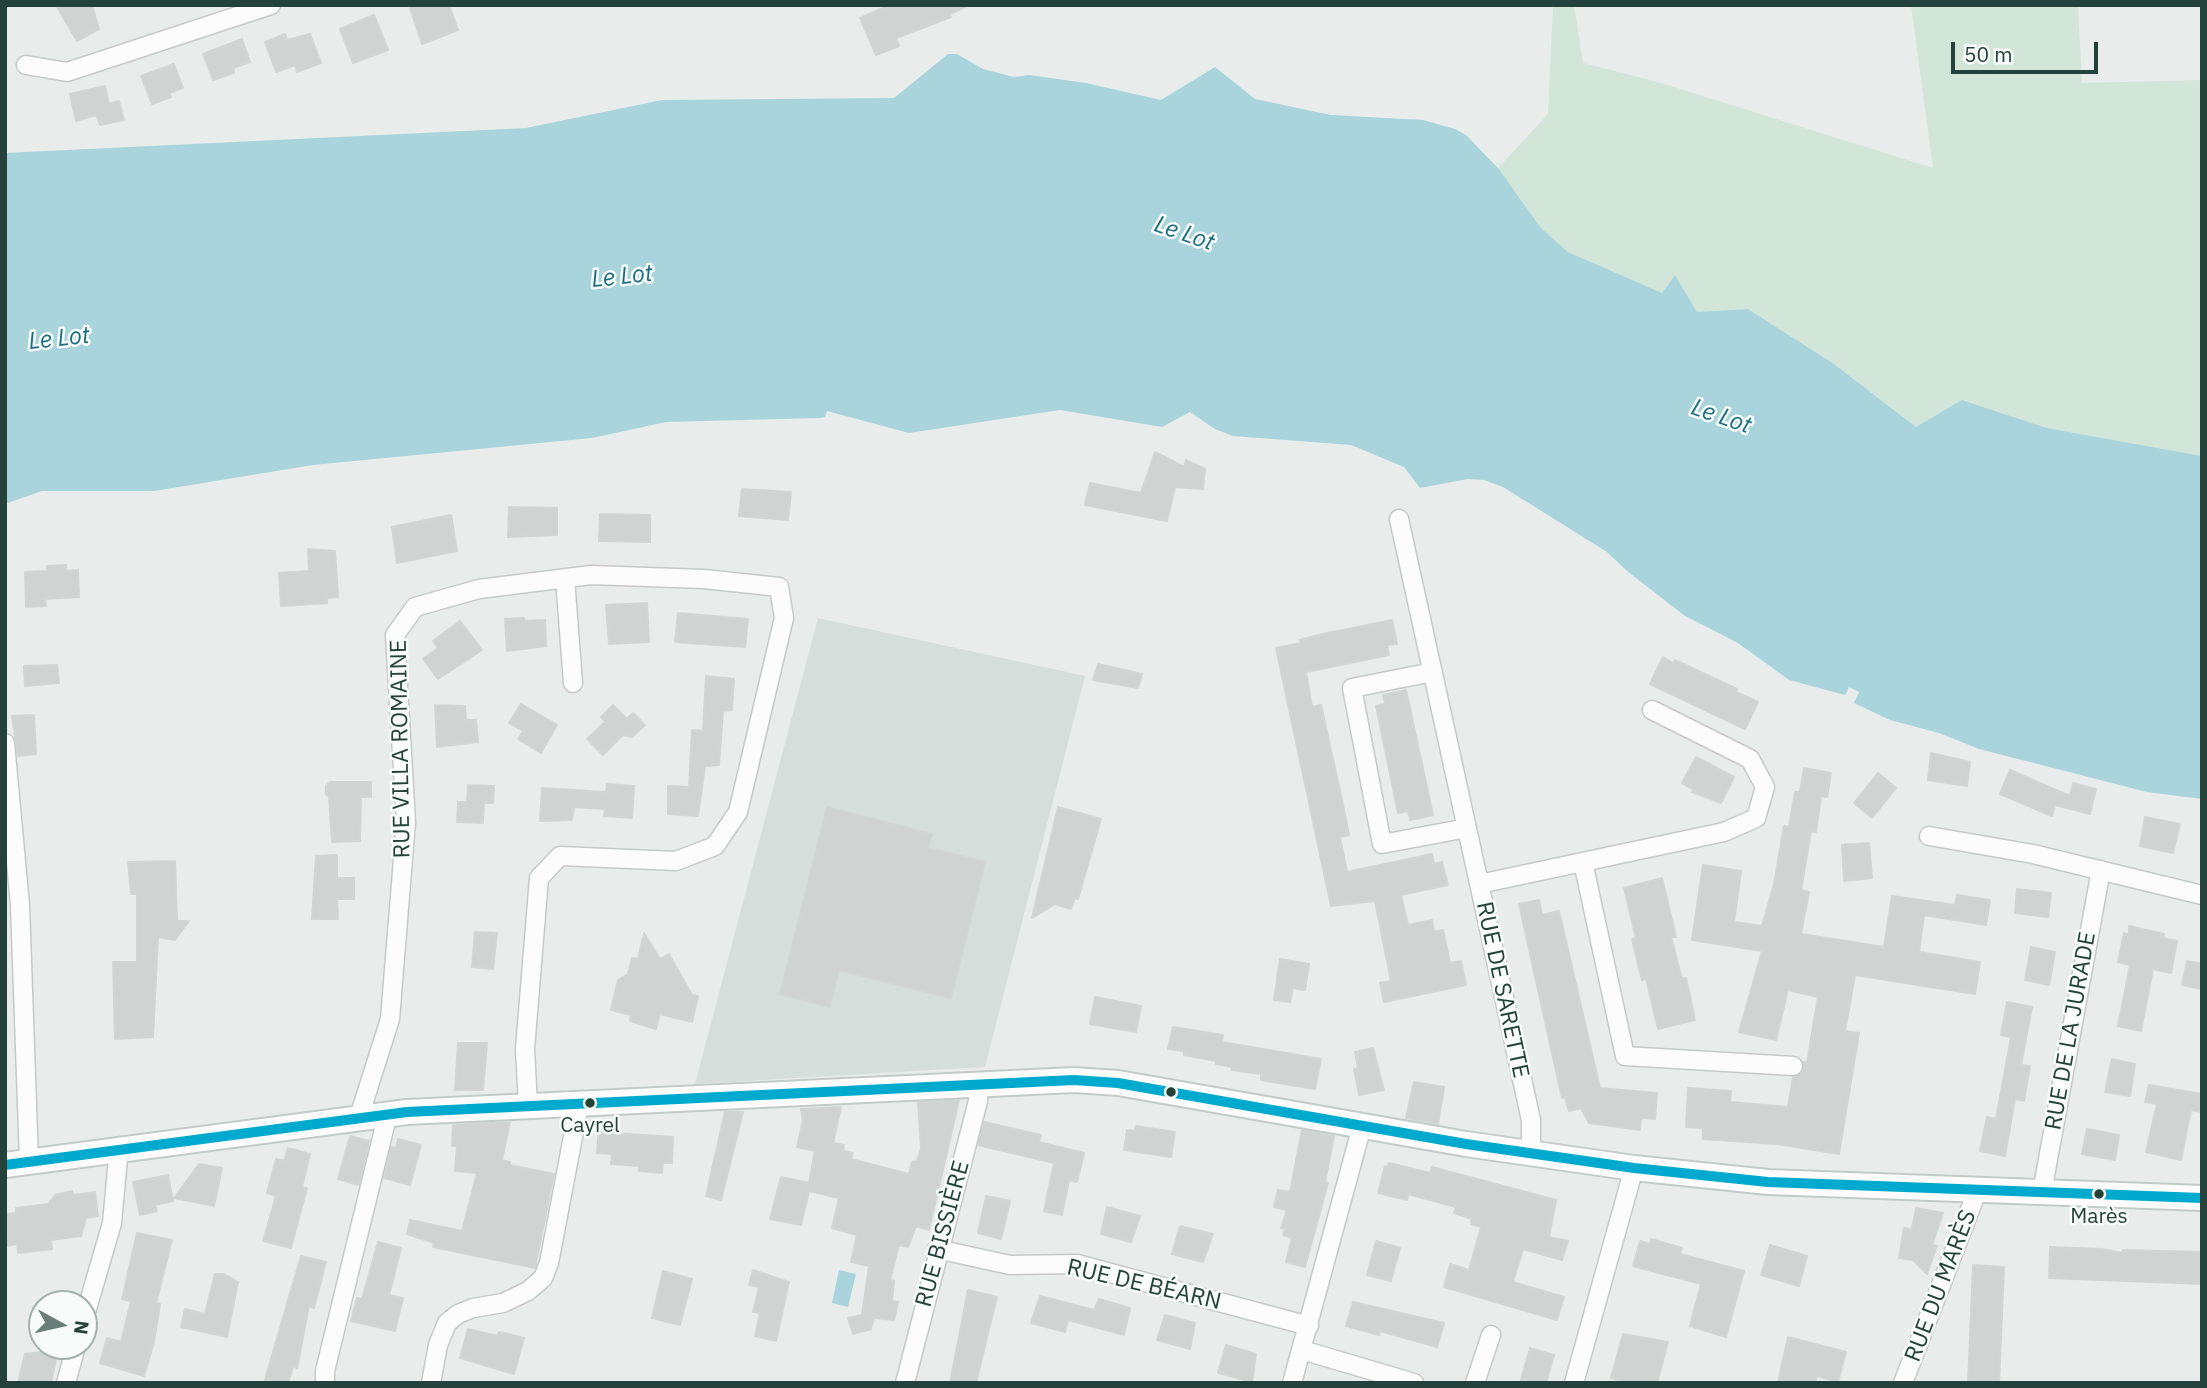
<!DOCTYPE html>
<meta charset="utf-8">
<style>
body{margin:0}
#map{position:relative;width:2207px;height:1388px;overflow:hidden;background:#e8edeb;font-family:"IBM Plex Sans",sans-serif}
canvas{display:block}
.frame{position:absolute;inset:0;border:7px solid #24423a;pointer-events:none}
.north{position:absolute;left:28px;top:1290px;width:70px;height:70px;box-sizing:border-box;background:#f7fbf9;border:2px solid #a3b1ad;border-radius:50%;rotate:98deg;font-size:19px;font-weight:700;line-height:28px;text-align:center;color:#24423a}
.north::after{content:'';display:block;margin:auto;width:24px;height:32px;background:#697e78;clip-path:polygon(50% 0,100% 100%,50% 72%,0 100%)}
.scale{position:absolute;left:1951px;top:42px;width:147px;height:32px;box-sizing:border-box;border:4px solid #24423a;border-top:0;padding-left:9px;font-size:21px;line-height:24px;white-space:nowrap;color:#24423a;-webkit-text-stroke:5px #f7fbf9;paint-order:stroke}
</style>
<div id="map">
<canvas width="2207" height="1388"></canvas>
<div class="frame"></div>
<div class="north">N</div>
<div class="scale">50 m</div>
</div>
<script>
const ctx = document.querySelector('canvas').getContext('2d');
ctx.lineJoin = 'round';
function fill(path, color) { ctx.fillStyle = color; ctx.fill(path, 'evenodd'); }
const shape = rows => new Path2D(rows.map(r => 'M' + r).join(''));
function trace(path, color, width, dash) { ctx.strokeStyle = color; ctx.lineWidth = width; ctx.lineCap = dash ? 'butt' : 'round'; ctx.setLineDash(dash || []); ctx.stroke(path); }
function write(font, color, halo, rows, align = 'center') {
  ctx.font = font + ' "IBM Plex Sans",sans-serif'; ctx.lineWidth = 5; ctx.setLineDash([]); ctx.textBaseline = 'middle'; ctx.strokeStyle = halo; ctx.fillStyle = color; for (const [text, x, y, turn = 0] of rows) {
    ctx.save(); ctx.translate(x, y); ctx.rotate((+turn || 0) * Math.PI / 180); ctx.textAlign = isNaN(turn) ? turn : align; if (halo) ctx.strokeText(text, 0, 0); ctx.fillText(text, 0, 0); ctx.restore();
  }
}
fill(shape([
 [818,618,1085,676,985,1067,695,1084]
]), '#d6dedb');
fill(shape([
 [1553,5,1574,5,1583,63,1658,82,1933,168,1911,5,2078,5,2082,83,2202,80,2202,456,2047,428,1963,400,1916,427,1834,364,1748,309,1697,312,1675,275,1662,293,1568,252,1541,228,1498,168,1548,114]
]), '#d1e6d8');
fill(shape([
 [948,54,957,54,983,69,1014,77,1029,75,1086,83,1161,100,1215,67,1255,99,1331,115,1423,120,1455,129,1466,135,1498,168,1541,228,1568,252,1662,293,1675,275,1697,312,1748,309,1834,364,1916,427,1962,400,2047,428,2202,456,2202,799,2147,792,1979,749,1939,733,1890,720,1854,703,1859,692,1849,687,1845,695,1789,680,1738,643,1685,616,1627,571,1607,552,1503,487,1484,480,1468,479,1420,488,1404,467,1351,445,1233,436,1215,429,1190,412,1162,427,1060,410,909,433,827,411,825,417,819,418,666,422,592,438,313,465,154,491,42,491,5,504,5,153,526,128,662,100,894,98],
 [839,1270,856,1274,848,1307,832,1303]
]), '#a9d4db');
const building = shape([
 [56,5,92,5,99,29,77,41,56,5],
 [409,5,449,5,458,30,422,44,409,5],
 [890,5,969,5,950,14,951,17,896,38,899,46,876,55,860,18,890,5],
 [374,15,388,50,353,63,340,29,374,15],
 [285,34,287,40,310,34,321,63,297,72,295,65,276,72,265,42,285,34],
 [242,39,250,62,233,68,234,73,213,80,203,54,242,39],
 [174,64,183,88,169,93,171,97,152,104,141,76,174,64],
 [105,86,109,104,119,101,124,120,100,125,96,115,76,121,70,94,105,86],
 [1155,452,1184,467,1186,460,1205,469,1203,489,1175,487,1167,521,1085,505,1090,483,1141,493,1155,452],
 [742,489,791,492,788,520,739,516,742,489],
 [509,507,557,508,557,535,508,537,509,507],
 [600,514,650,515,650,542,599,541,600,514],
 [451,515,457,551,397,563,392,527,451,515],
 [308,549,335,551,338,597,327,598,327,603,281,606,279,573,309,571,308,549],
 [66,565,66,571,78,570,79,597,45,599,46,606,26,607,25,572,47,571,47,566,66,565],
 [647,603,649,642,609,644,606,605,647,603],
 [678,613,748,619,745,647,675,642,678,613],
 [524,618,524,621,545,620,546,646,507,651,505,619,524,618],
 [1392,620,1397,644,1387,645,1389,655,1306,672,1312,707,1321,705,1342,800,1349,835,1340,837,1347,872,1432,854,1434,864,1442,862,1448,885,1401,895,1408,925,1432,920,1434,932,1443,930,1450,963,1461,961,1466,985,1384,1002,1380,983,1391,981,1375,901,1331,906,1276,648,1301,643,1300,640,1318,635,1392,620],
 [460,621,482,650,438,679,423,659,438,648,433,641,460,621],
 [1663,657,1673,663,1675,660,1737,689,1736,692,1758,702,1745,729,1650,684,1663,657],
 [1098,664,1142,674,1138,688,1093,680,1098,664],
 [57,665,59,683,25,686,24,666,57,665],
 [706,676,734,679,732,710,723,711,719,765,705,766,698,816,668,814,668,786,689,787,692,730,703,731,706,676],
 [1406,690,1433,815,1410,820,1408,811,1398,813,1376,706,1385,704,1383,695,1406,690],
 [521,704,557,725,541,753,518,739,523,731,509,723,521,704],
 [435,705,465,706,466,720,476,720,478,742,437,747,435,705],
 [613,705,627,719,633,713,645,725,632,737,623,735,603,755,587,739,605,722,601,717,613,705],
 [34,715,36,754,18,756,12,716,34,715],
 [1931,753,1970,762,1967,786,1928,780,1931,753],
 [1696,757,1734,777,1721,803,1692,792,1693,789,1682,783,1696,757],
 [1804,768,1831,773,1827,797,1821,796,1816,832,1811,831,1801,890,1809,892,1801,934,1884,947,1892,896,1955,905,1957,895,1990,900,1986,925,1924,915,1919,952,1980,962,1975,994,1855,975,1845,1031,1859,1033,1839,1154,1777,1144,1703,1139,1703,1128,1686,1127,1688,1088,1731,1091,1730,1102,1788,1107,1793,1077,1802,1073,1803,1062,1807,1063,1818,997,1788,990,1776,1040,1739,1032,1762,951,1692,940,1703,865,1741,871,1734,922,1762,926,1774,884,1784,826,1789,827,1795,792,1800,792,1804,768],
 [2010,770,2070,796,2073,783,2096,789,2090,814,2055,805,2052,816,2000,794,2010,770],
 [1878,773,1896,788,1872,818,1854,803,1878,773],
 [330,782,371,782,371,797,361,797,360,841,332,842,329,797,326,794,326,786,330,782],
 [607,784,634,786,632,818,604,816,605,809,574,807,572,820,540,821,542,788,606,792,607,784],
 [468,785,494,786,493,803,484,803,483,823,457,822,458,802,467,802,468,785],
 [827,807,932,834,928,848,985,862,951,998,839,970,830,1007,780,994,827,807],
 [1058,807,1101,819,1078,899,1075,898,1071,909,1055,904,1032,918,1058,807],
 [2145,817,2180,824,2173,853,2140,846,2145,817],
 [1869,843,1872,878,1844,881,1842,845,1869,843],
 [337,855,337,878,354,878,354,899,337,899,338,919,312,919,316,856,337,855],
 [175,861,177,921,189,921,175,940,158,937,153,1037,115,1039,113,962,137,962,137,894,131,894,128,862,175,861],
 [1662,878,1676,937,1671,937,1682,979,1686,978,1695,1020,1658,1029,1646,978,1642,980,1632,939,1636,938,1624,888,1662,878],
 [2017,889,2051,893,2048,917,2015,913,2017,889],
 [1539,900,1542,915,1559,911,1600,1088,1657,1093,1655,1119,1641,1118,1640,1130,1589,1123,1581,1108,1569,1111,1565,1097,1562,1098,1519,904,1539,900],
 [2129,926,2164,934,2163,938,2177,941,2171,973,2153,969,2141,1031,2118,1026,2130,965,2118,962,2124,933,2129,935,2129,926],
 [475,932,497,933,493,969,472,967,475,932],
 [644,933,660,959,669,954,692,995,698,996,692,1022,660,1014,656,1029,630,1021,631,1015,611,1010,618,980,628,974,632,958,638,959,644,933],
 [2031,947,2055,952,2049,985,2025,980,2031,947],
 [1280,959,1309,964,1305,990,1293,988,1290,1002,1274,1000,1280,959],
 [2187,961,2202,964,2202,989,2182,985,2187,961],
 [1095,997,1141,1006,1136,1032,1090,1024,1095,997],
 [2007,1002,2032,1007,2021,1065,2030,1066,2024,1101,2015,1099,2005,1156,1980,1151,1987,1117,1996,1119,2011,1037,2001,1035,2007,1002],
 [1173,1027,1223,1035,1222,1042,1321,1059,1315,1089,1261,1080,1261,1074,1232,1070,1232,1067,1216,1064,1216,1061,1184,1055,1184,1051,1168,1049,1173,1027],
 [458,1043,487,1043,483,1090,455,1090,458,1043],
 [1373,1048,1384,1090,1359,1095,1354,1069,1358,1068,1355,1052,1373,1048],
 [2112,1059,2135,1064,2130,1096,2105,1092,2112,1059],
 [1414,1082,1444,1087,1438,1124,1406,1118,1414,1082],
 [2149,1085,2202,1094,2202,1112,2191,1110,2181,1160,2146,1152,2157,1104,2145,1102,2149,1085],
 [959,1100,929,1230,916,1226,908,1247,899,1245,890,1280,894,1281,892,1301,898,1302,894,1320,874,1318,871,1329,853,1334,848,1318,862,1315,869,1266,851,1262,857,1235,832,1228,839,1198,809,1191,801,1225,770,1219,781,1177,809,1183,815,1151,797,1147,803,1121,801,1109,841,1107,833,1143,844,1145,843,1151,853,1153,851,1159,909,1174,912,1162,917,1161,921,1149,918,1102,959,1100],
 [725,1112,743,1112,721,1200,706,1196,725,1112],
 [510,1122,502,1160,510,1162,510,1165,554,1174,535,1268,433,1247,434,1243,407,1234,410,1220,462,1231,477,1173,455,1171,457,1146,452,1146,453,1125,510,1122],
 [984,1122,1041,1135,1039,1142,1084,1153,1077,1182,1069,1180,1062,1215,1044,1211,1054,1163,978,1145,984,1122],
 [1136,1126,1175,1132,1171,1157,1124,1150,1127,1130,1135,1131,1136,1126],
 [599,1127,615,1128,614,1133,673,1137,672,1163,663,1163,662,1173,639,1171,639,1166,611,1164,612,1154,597,1153,599,1127],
 [2087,1129,2119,1135,2115,1160,2082,1154,2087,1129],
 [1302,1130,1334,1136,1325,1182,1328,1183,1305,1267,1286,1262,1292,1238,1283,1235,1285,1229,1281,1228,1287,1210,1274,1207,1278,1190,1290,1192,1302,1130],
 [350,1136,369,1141,359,1185,338,1179,350,1136],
 [398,1139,421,1145,410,1185,384,1178,391,1147,396,1148,398,1139],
 [288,1148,310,1154,302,1187,307,1188,291,1248,263,1241,276,1196,267,1193,276,1159,284,1161,288,1148],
 [1389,1163,1430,1173,1432,1167,1556,1200,1549,1237,1568,1241,1562,1260,1523,1249,1513,1282,1564,1297,1557,1320,1444,1287,1450,1264,1469,1270,1481,1227,1471,1224,1472,1219,1454,1213,1456,1207,1408,1194,1407,1200,1378,1193,1385,1166,1388,1167,1389,1163],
 [199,1164,222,1168,214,1206,174,1198,199,1164],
 [168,1175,173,1201,155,1205,157,1211,140,1215,133,1182,168,1175],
 [72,1191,73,1195,95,1192,98,1216,86,1218,81,1236,51,1240,52,1249,18,1253,17,1244,7,1246,5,1214,16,1213,16,1208,48,1204,55,1195,72,1191],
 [986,1196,1010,1201,1001,1239,978,1233,986,1196],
 [1107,1207,1140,1216,1131,1242,1101,1234,1107,1207],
 [1916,1208,1943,1213,1932,1245,1937,1246,1927,1274,1913,1260,1899,1258,1904,1228,1912,1229,1916,1208],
 [1180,1226,1213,1234,1203,1262,1172,1254,1180,1226],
 [137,1233,172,1240,156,1303,160,1304,154,1342,144,1376,100,1363,107,1338,121,1342,131,1301,122,1299,137,1233],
 [1651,1239,1682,1248,1680,1254,1744,1271,1726,1337,1690,1326,1701,1284,1633,1266,1640,1241,1650,1244,1651,1239],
 [1376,1241,1400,1248,1391,1281,1367,1275,1376,1241],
 [378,1242,401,1248,389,1295,403,1298,395,1331,351,1321,357,1298,362,1299,378,1242],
 [1770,1245,1807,1256,1799,1286,1761,1275,1770,1245],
 [2050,1247,2102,1249,2122,1253,2123,1250,2202,1252,2202,1284,2049,1278,2050,1247],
 [301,1256,326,1262,314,1308,309,1306,297,1368,293,1366,288,1383,264,1383,301,1256],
 [1973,1265,2004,1267,1999,1383,1968,1383,1973,1265],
 [753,1270,789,1282,776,1341,755,1336,760,1313,753,1312,759,1287,749,1285,753,1270],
 [663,1271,692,1279,680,1325,652,1318,663,1271],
 [215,1274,224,1274,238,1282,227,1337,181,1327,185,1309,205,1314,215,1274],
 [968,1290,997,1297,976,1383,950,1383,968,1290],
 [1040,1296,1094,1310,1099,1299,1130,1308,1124,1335,1068,1320,1065,1332,1031,1323,1040,1296],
 [1353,1302,1444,1323,1437,1347,1380,1331,1379,1335,1346,1326,1353,1302],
 [1165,1315,1195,1323,1190,1349,1157,1340,1165,1315],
 [468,1329,497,1336,499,1332,524,1338,514,1374,460,1358,468,1329],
 [1623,1334,1668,1342,1657,1383,1628,1383,1611,1378,1623,1334],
 [1788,1337,1846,1352,1838,1382,1817,1376,1815,1383,1778,1383,1788,1337],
 [1226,1345,1256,1354,1252,1382,1218,1373,1226,1345],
 [1530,1348,1554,1355,1546,1383,1520,1383,1530,1348],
 [58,1350,51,1383,18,1383,25,1354,58,1350]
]);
fill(building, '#cfd4d2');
trace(building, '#d1d6d4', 2);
const street = shape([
 [26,65,67,72,271,5],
 [1399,519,1531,1120,1531,1152],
 [565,578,573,683],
 [1433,672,1352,688,1382,844,1467,828],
 [5,743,20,905,29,1161],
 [1929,836,2033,854,2202,895],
 [1583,862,1625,1056,1793,1066],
 [1479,884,1724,832,1756,818,1765,787,1750,759,1652,710],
 [359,1117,390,1019,406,822,395,635,415,607,479,589,591,575,704,579,779,587,784,618,738,812,715,846,676,861,560,856,539,878,525,1049,528,1106],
 [2042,1192,2101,870],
 [937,1249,1010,1265,1077,1264,1309,1326],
 [84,1319,112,1223,119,1148],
 [1302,1350,1414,1383],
 [66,1383,76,1346],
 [325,1383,325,1371,388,1113],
 [431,1383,438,1345,447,1323,458,1314,473,1308,503,1303,528,1291,543,1278,549,1263,579,1105],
 [905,1383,978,1101,979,1085],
 [1292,1383,1362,1126],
 [1475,1383,1491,1335],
 [1574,1383,1634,1168],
 [1903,1383,1978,1189]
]);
const secondary = shape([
 [5,1165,407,1112,1074,1080,1118,1083,1466,1144,1634,1168,1768,1182,2202,1198]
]);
trace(street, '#c5cac8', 21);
trace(secondary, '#c3cbc8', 28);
trace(street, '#fcfcfc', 18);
trace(secondary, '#fcfcfc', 24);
trace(shape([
 [5,1165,407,1112,1074,1080,1118,1083,1466,1144,1634,1168,1768,1182,2202,1198]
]), '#00a9ce', 10);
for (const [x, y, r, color] of [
 [1171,1092,6,"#24423a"],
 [590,1103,6,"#24423a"],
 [2099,1194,6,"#24423a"]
]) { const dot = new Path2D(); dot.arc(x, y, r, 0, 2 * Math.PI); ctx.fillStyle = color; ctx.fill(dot); trace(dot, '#f7fbf9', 2.5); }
write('21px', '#24423a', '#f7fbf9', [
 ["Cayrel",590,1126],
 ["Marès",2099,1217]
]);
write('23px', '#24423a', '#f7fbf9', [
 ["RUE VILLA ROMAINE",401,749,-91],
 ["RUE DE SARETTE",1502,990,78],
 ["RUE DE LA JURADE",2071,1031,-80],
 ["RUE BISSIÈRE",943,1234,-75],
 ["RUE DE BÉARN",1144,1285,13],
 ["RUE DU MARÈS",1941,1286,-69]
]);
write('italic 24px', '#1c6f80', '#f7fbf9', [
 ["Le Lot",1184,234,19],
 ["Le Lot",622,277,-6],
 ["Le Lot",59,339,-6],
 ["Le Lot",1721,417,19]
]);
</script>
